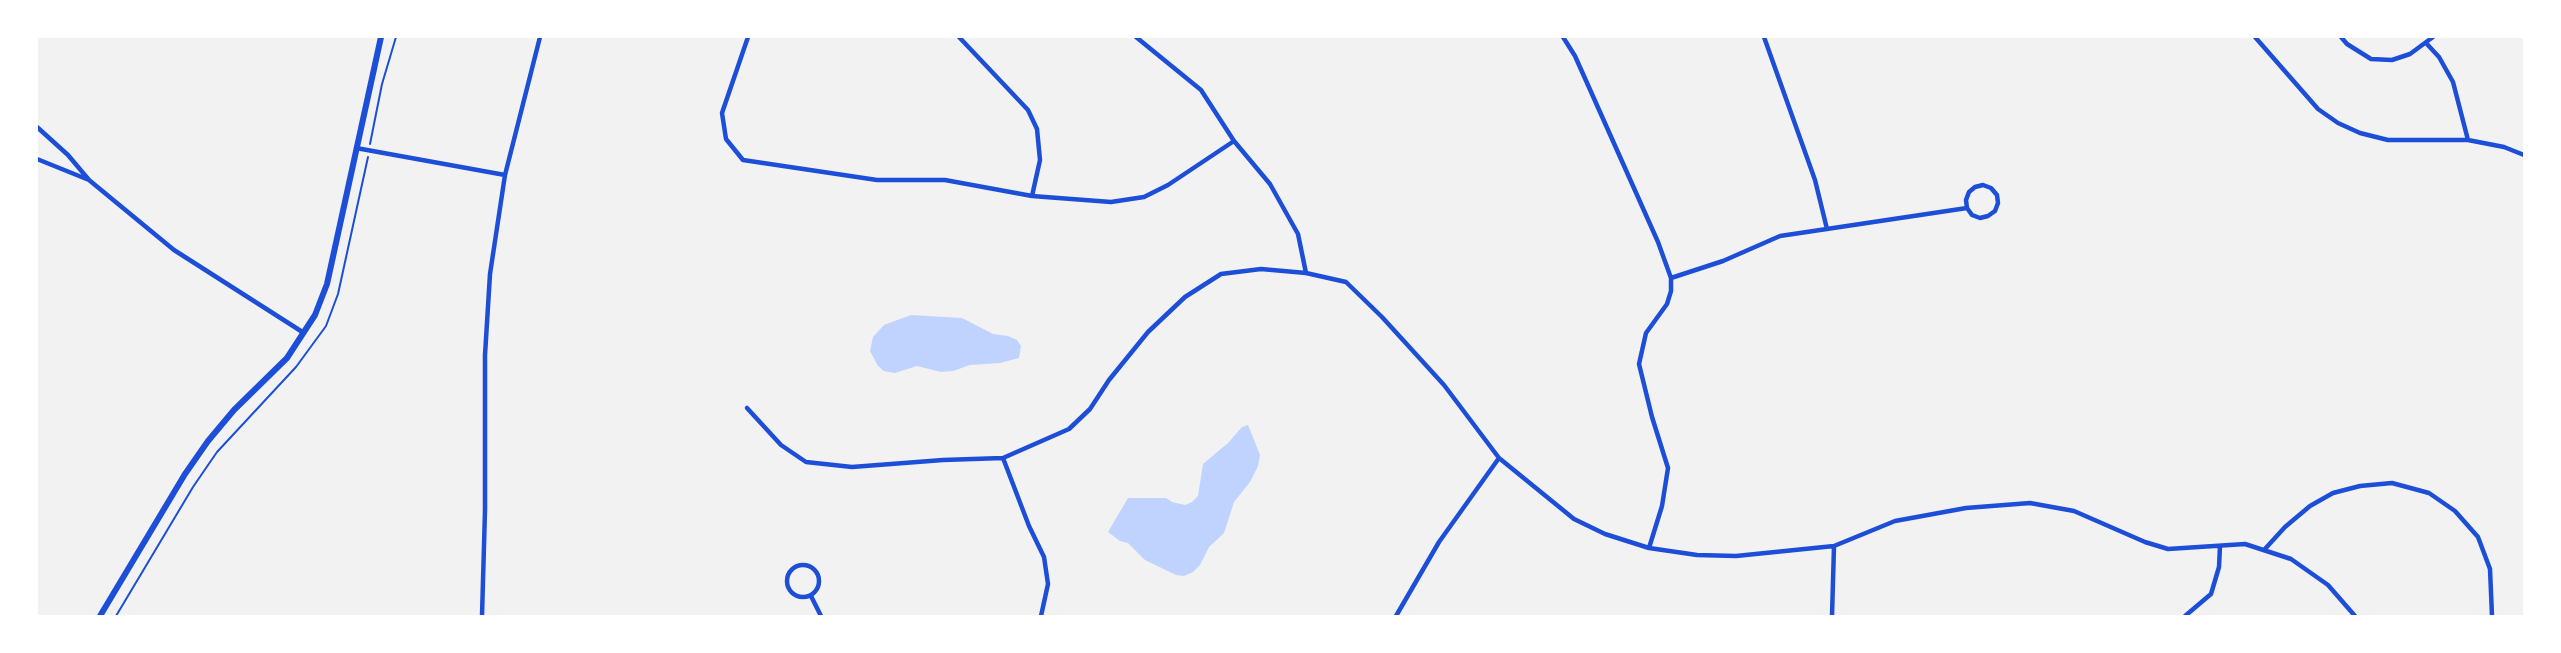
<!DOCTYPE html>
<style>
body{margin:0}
#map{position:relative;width:2561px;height:653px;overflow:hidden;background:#f2f2f2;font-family:"DM Sans",sans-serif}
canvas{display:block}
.frame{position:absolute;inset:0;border:38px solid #fff;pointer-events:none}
</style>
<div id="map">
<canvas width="2561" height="653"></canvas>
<div class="frame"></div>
</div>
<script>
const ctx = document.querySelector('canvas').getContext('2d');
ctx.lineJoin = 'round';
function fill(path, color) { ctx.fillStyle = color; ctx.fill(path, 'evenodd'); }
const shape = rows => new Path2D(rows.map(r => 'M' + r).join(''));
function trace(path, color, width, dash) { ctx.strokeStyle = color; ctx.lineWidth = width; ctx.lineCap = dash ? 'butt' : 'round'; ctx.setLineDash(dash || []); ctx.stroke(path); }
fill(shape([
 [911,315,962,318,993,334,1008,336,1017,340,1021,346,1019,358,1000,363,970,365,953,371,941,372,917,366,895,373,884,371,878,366,870,351,873,337,884,325],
 [1248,425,1260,455,1258,466,1250,482,1234,502,1224,533,1209,547,1200,565,1193,572,1184,576,1176,575,1145,560,1128,543,1120,541,1108,532,1128,498,1166,498,1172,502,1185,505,1192,502,1198,496,1203,464,1228,443,1242,427]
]), '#bfd3fe');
trace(shape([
 [370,144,382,84,396,37],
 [116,616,193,487,217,452,296,367,326,326,338,294,368,157]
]), '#1d4ed8', 2);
trace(shape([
 [748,37,722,113,726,139,743,160,877,180,945,180,1032,196,1111,202,1144,197,1168,185,1234,141],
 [959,37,1028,110,1037,129,1040,160,1032,196],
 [1136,37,1201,90,1234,141,1270,184,1298,234,1306,273],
 [1563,37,1575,56,1658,242,1671,278,1671,291,1667,304,1646,333,1639,364,1652,417,1668,468,1662,506,1649,548],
 [1764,37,1815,180,1827,229],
 [2255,37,2318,109,2338,123,2360,133,2388,140,2468,140,2504,147,2524,155],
 [2341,37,2347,44,2371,59,2392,60,2410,54,2433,37],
 [2426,43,2439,57,2453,82,2468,140],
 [37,127,68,155,89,180,37,159],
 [356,148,505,175,490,274,485,355,485,510,482,616],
 [505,175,540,37],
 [89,180,174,250,304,333],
 [1671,278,1723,261,1780,236,1967,208,1966,200,1969,192,1975,187,1983,185,1991,188,1997,195,1998,203,1995,211,1988,216,1980,218,1972,215,1967,208],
 [747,408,781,445,806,462,852,467,943,460,1003,458,1069,429,1090,409,1109,380,1148,332,1185,297,1221,274,1261,269,1306,273,1346,282,1382,317,1444,385,1499,458,1574,519,1605,534,1649,548,1697,555,1736,556,1834,546,1895,521,1966,508,2030,503,2074,511,2145,542,2168,549,2245,544,2291,559,2328,585,2355,616],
 [1003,458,1029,526,1044,557,1048,584,1041,616],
 [2264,550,2285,527,2310,506,2333,493,2360,486,2392,483,2429,493,2455,511,2478,537,2490,569,2492,616],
 '787 581a16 16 0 1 1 32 0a16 16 0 1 1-32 0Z',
 [811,596,821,616],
 [1396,616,1439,542,1499,458],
 [1832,616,1834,546],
 [2185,616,2211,594,2219,567,2220,546]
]), '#1d4ed8', 4.5);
trace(shape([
 [100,616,185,474,208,441,234,410,287,358,315,315,327,284,381,37]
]), '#1d4ed8', 6);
</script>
